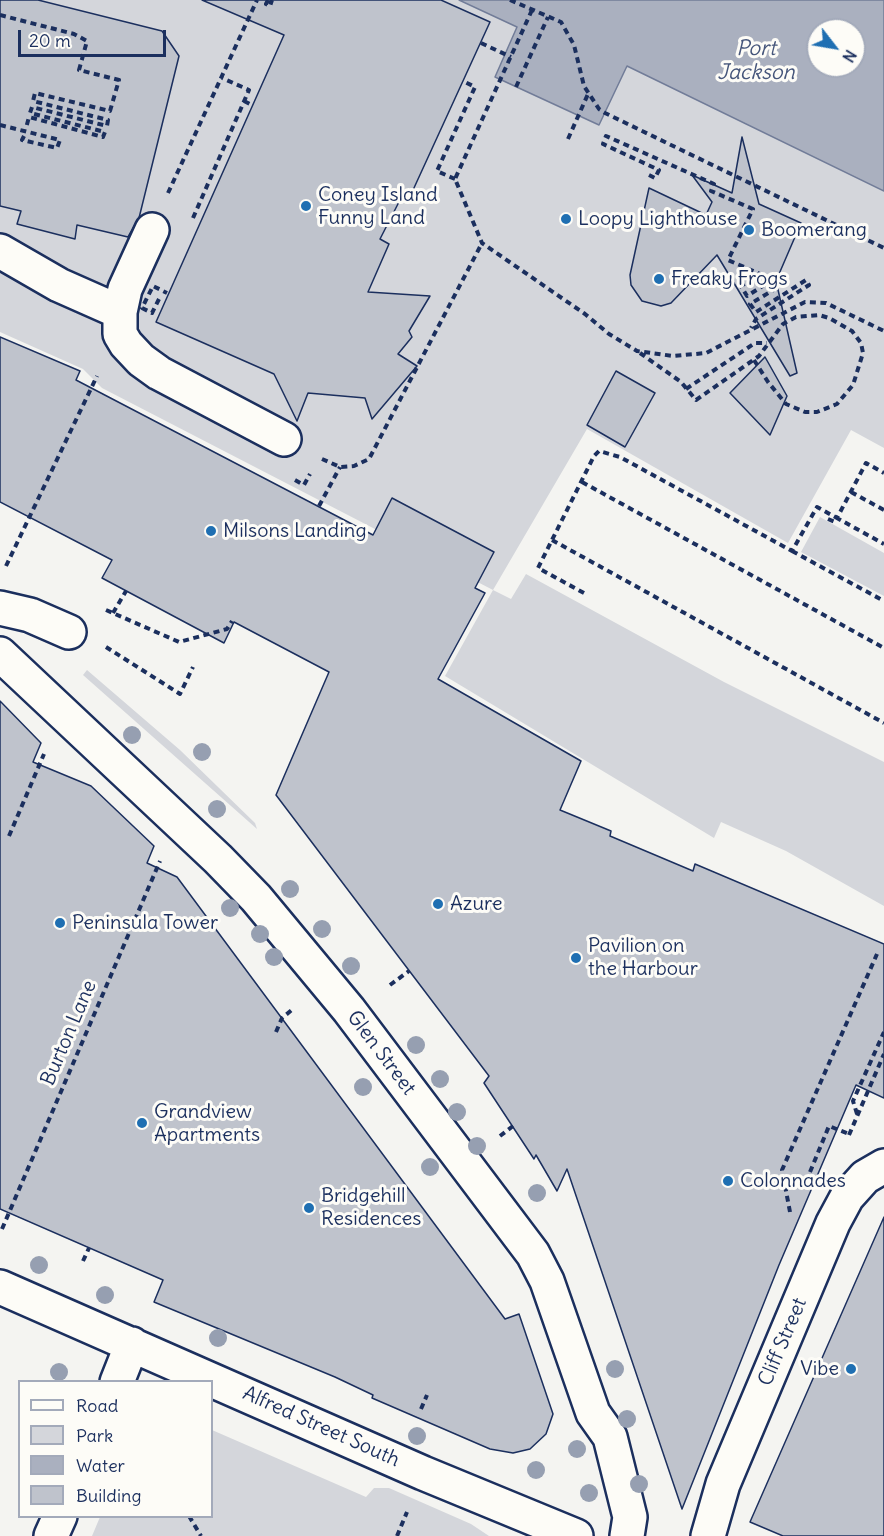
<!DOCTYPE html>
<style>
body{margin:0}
#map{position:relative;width:884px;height:1536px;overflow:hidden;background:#f4f4f1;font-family:Delius,sans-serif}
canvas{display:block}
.legend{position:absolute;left:18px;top:1380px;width:195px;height:138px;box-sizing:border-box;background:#fdfcf7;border:2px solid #a3aaba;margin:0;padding:8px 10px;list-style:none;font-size:18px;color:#1b2f5e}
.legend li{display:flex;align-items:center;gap:12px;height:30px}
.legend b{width:30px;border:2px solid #a3aaba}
.north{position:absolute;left:806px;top:18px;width:60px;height:60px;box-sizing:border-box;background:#fdfcf7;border:2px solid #a3aaba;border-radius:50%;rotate:121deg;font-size:16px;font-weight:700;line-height:24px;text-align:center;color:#1b2f5e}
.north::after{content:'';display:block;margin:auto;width:21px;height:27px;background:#1f6fb2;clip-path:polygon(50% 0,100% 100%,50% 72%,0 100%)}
.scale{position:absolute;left:18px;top:30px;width:148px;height:27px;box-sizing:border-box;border:3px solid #1b2f5e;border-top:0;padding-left:8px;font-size:18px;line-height:21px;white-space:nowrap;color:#1b2f5e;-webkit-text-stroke:4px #fdfcf7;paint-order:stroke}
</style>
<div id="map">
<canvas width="884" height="1536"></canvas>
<ul class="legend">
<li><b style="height:8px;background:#fdfcf7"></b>Road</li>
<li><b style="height:16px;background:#d4d6db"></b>Park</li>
<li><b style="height:16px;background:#aab0bf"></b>Water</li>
<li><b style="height:16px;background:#bfc3cc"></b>Building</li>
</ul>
<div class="north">N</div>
<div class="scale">20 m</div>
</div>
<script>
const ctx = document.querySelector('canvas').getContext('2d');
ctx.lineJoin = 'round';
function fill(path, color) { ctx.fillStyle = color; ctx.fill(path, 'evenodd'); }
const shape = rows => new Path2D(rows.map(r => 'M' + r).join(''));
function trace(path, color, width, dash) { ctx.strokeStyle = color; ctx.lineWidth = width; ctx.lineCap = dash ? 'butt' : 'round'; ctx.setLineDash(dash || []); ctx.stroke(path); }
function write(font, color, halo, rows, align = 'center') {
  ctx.font = font + ' Delius,sans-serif'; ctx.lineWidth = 6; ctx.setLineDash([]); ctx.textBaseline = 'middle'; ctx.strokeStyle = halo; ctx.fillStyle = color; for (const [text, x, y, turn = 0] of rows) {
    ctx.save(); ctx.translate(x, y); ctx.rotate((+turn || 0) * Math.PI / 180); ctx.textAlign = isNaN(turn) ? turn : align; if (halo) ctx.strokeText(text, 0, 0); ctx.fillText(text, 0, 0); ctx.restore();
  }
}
fill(shape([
 [0,0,459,0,517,27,495,77,598,125,627,66,884,190,884,448,851,430,788,543,587,429,493,590,511,599,526,574,724,682,884,762,884,906,786,851,721,822,714,838,445,676,493,590,102,388,83,369,0,332],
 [820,517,884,553,884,596,801,552],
 [87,670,180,750,255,823,257,829,83,675],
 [212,1430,366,1497,374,1488,389,1488,471,1524,489,1536,92,1536,100,1517,212,1516]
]), '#d4d6db');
const water = shape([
 [459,0,884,0,884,191,627,66,599,125,495,77,517,27,459,0],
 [818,30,854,30,854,66,818,66,818,30]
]);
fill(water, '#aab0bf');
trace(water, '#717c98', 1.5);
const building = shape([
 [0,0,38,0,162,31,179,56,139,218,128,237,77,225,75,239,17,224,21,211,0,206,0,0],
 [202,0,441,0,490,22,408,201,401,198,380,239,389,244,368,292,430,296,409,331,412,337,398,354,417,366,372,419,365,398,308,393,297,421,274,374,156,322,284,35,202,0],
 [742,137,759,204,801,223,776,281,797,373,790,376,717,255,671,303,661,306,642,301,631,285,630,275,649,188,706,215,712,202,692,175,732,193,742,137],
 [0,337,80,371,76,380,373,535,392,498,494,552,475,588,485,593,438,679,581,761,560,810,611,831,610,836,693,871,695,864,884,944,884,1098,856,1085,779,1265,682,1509,567,1169,557,1191,536,1155,534,1159,484,1083,489,1076,276,795,329,672,234,622,224,643,102,578,112,560,0,502,0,337],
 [765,357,787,396,770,435,730,393,765,357],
 [616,371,655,393,625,447,587,425,616,371],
 [0,701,41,743,33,762,91,786,154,846,147,863,177,877,505,1319,519,1314,553,1414,546,1434,530,1449,513,1453,490,1449,372,1398,373,1395,335,1377,154,1302,163,1280,0,1209,0,701],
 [884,1217,884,1536,783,1536,750,1522,884,1217]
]);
fill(building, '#bfc3cc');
trace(building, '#1b2f5e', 1.5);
const minor = shape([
 [152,230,125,289,120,312,120,334,126,344,141,360,159,373,284,439],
 [0,251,59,285,120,312],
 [0,608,30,615,69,632],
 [0,654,218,859,256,898,349,1010,533,1254,547,1281,593,1413,610,1437,630,1517,627,1536],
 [0,1287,423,1473,576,1536],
 [117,1382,132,1344],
 [51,1536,60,1516],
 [708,1536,723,1484,833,1223,847,1197,865,1177,884,1166]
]);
trace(minor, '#1b2f5e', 38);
trace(shape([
 [268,0,266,4,270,6,272,0],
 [510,0,561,22,574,45,584,86,599,109,605,113,884,248],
 [532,10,455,179,482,243,585,314,609,334,637,351,673,356,706,353,805,302,826,303,884,331],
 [0,15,74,34,87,41,79,70,119,80,110,111,35,93,33,101,108,120,107,126,32,107,30,113,105,132,103,137,29,117,26,128],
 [481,43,511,57],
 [516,87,548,17],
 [244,101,252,105],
 [0,125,60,140,57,148,22,140,24,136],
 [568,139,588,94],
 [649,175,655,178,659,170,603,144,606,136,714,184,711,191,753,209,728,260,760,274,741,286,747,296,780,275,785,283,750,304,756,312,806,280,809,285,756,319,751,328],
 [455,179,437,171,475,87,463,81],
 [168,193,257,0],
 [193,218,249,90,222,78],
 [640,353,681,382,696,400,759,356,783,324,796,317,819,315,829,318,852,331,861,343,863,353,853,385,837,404,817,412,805,412,786,404,768,382,754,360],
 [686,389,755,343,767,343],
 [322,459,340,467,354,466,369,459,482,243],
 [295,480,304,485,310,474],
 [582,482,884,648],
 [851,492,884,510],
 [319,506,340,467],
 [828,519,835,522,837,518,884,544],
 [552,540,884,723],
 [792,551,884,601],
 [6,566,97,376],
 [584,593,538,568,594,456,599,451,620,457,792,551,817,507,837,518,866,463,884,473],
 [106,610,179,642,227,629,232,621],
 [113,613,126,591],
 [106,647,180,694,193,667],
 [9,836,44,754],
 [390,985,409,971],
 [276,1032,282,1018,293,1009],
 [857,1114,853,1101,884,1032],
 [849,1135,884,1054],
 [500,1136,513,1126],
 [810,1172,829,1126,849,1134],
 [790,1212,782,1170,877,954],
 [2,1229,160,861],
 [83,1261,89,1248],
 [421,1409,427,1395],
 [189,1516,201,1536],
 [397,1536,407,1512]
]), '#1b2f5e', 4, [6, 4.5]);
trace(minor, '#fdfcf7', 33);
trace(shape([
 [159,299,152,313,142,308,153,286,167,293]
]), '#1b2f5e', 4, [6, 4.5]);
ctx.fillStyle = '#969fb1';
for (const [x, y] of [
 [132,735],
 [202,752],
 [217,809],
 [290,889],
 [230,908],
 [322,929],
 [260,934],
 [274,957],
 [351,966],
 [416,1045],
 [440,1079],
 [363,1087],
 [457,1112],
 [477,1146],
 [430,1167],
 [537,1193],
 [39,1265],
 [105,1295],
 [218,1338],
 [615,1369],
 [59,1372],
 [627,1419],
 [417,1436],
 [577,1449],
 [536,1470],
 [639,1484],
 [589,1493]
]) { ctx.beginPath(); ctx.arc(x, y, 9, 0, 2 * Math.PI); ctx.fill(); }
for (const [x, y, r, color] of [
 [306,206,6,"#1f6fb2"],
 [566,219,6,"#1f6fb2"],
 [749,230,6,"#1f6fb2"],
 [659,279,6,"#1f6fb2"],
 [211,531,6,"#1f6fb2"],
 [438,904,6,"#1f6fb2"],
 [60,923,6,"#1f6fb2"],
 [576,958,6,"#1f6fb2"],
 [142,1123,6,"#1f6fb2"],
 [728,1181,6,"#1f6fb2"],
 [309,1208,6,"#1f6fb2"],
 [851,1369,6,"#1f6fb2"]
]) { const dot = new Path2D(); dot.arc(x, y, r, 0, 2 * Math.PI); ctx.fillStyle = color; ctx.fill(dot); trace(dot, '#fdfcf7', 2); }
write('20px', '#1b2f5e', '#fdfcf7', [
 ["Coney Island",318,195],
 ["Funny Land",318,218],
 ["Loopy Lighthouse",578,219],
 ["Boomerang",761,230],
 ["Freaky Frogs",671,279],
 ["Milsons Landing",223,531],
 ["Azure",450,904],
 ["Peninsula Tower",72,923],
 ["Pavilion on",588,946],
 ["the Harbour",588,969],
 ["Grandview",154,1112],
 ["Apartments",154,1135],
 ["Colonnades",740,1181],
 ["Bridgehill",321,1196],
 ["Residences",321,1219],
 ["Vibe",839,1369,"right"]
], 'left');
write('20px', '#1b2f5e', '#fdfcf7', [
 ["Burton Lane",69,1033,-67],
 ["Glen Street",381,1053,53],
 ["Cliff Street",783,1342,-67],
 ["Alfred Street South",321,1427,24]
]);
write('italic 21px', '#46567b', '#fdfcf7', [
 ["Port",756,49],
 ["Jackson",756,73]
]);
</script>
